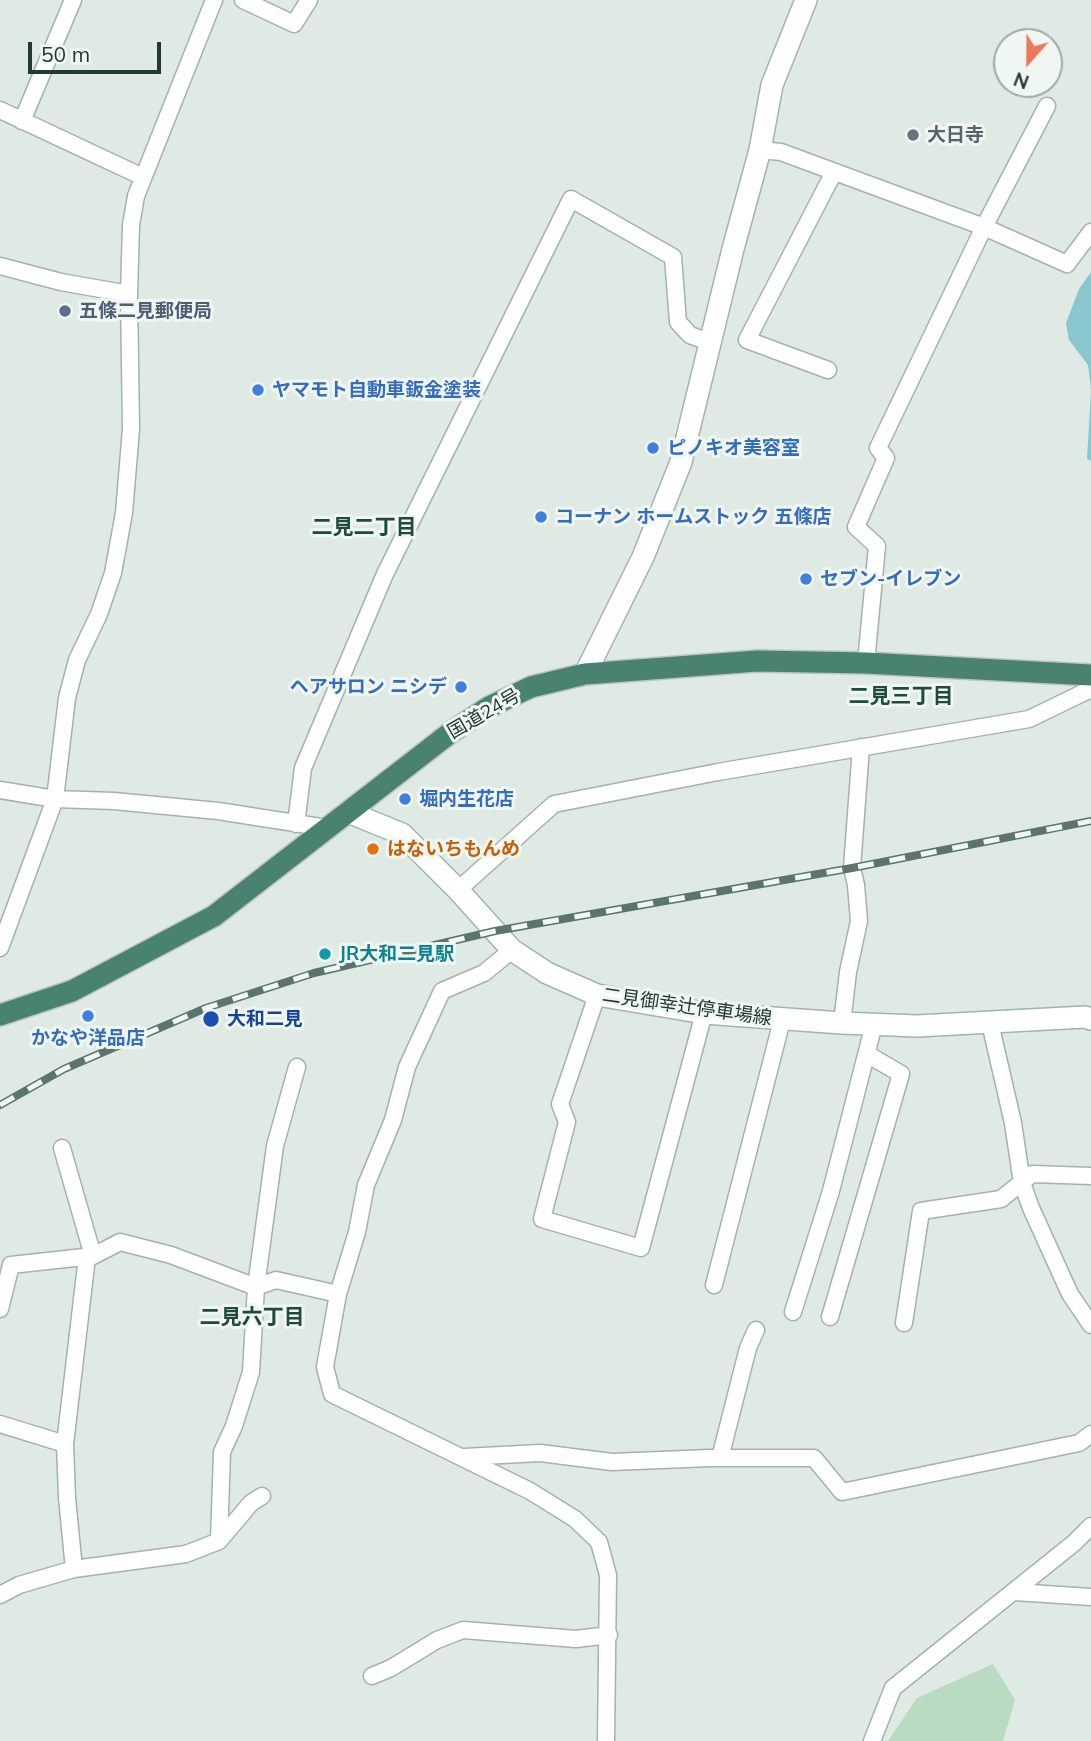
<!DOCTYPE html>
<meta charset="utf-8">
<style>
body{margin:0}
#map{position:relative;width:1091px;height:1741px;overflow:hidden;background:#e0eae5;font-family:Mulish,sans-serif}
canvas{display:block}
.north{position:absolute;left:993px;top:28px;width:70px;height:70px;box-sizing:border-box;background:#f0f7f3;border:2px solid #9daba6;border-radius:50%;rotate:201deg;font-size:19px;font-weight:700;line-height:28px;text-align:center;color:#213a32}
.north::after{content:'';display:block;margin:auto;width:24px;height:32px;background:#ec795c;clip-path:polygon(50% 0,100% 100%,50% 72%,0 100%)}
.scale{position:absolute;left:28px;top:42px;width:133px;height:32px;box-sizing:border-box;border:4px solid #213a32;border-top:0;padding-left:9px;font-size:21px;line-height:24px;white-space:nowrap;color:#213a32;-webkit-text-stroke:5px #f0f7f3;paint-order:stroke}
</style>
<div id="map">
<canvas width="1091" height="1741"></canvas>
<div class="north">N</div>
<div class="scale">50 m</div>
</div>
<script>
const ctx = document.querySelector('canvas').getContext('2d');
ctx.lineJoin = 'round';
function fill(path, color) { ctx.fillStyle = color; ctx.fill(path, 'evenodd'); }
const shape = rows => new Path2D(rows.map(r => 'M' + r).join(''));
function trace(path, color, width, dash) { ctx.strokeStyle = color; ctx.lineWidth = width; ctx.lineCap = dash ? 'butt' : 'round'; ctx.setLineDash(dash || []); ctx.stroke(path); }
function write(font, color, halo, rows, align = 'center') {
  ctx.font = font + ' Mulish,"Noto Sans JP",sans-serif'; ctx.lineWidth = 6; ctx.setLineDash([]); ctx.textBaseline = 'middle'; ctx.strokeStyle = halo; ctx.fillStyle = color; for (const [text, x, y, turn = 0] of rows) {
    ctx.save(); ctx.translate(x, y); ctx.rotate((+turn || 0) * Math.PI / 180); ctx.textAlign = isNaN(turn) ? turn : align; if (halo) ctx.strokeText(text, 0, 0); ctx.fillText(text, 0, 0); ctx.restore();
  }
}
fill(shape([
 [993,1664,1015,1700,1003,1741,888,1741,917,1698]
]), '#b9dbc1');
fill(shape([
 [1091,272,1091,461,1087,459,1091,390,1088,365,1069,340,1066,323,1079,289]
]), '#89c6ce');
const minor = shape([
 [243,0,294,24,309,0],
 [0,110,143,177],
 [22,121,73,0],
 [760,150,781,152,984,227,1067,264,1091,232],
 [0,266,61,282,129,294],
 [828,370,747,340,834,172],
 [866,663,877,546,856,527,886,458,878,448,984,227,1047,106],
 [0,790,55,799,114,801,218,811,327,828],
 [296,824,303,768,385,574,571,199,673,257,678,322,690,335,711,343],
 [458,890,554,804,718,772,1029,719,1091,689],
 [0,948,55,799,67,698,77,660,99,614,113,573,124,513,131,429,129,294,131,225,136,196,214,0],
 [512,950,484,973,442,991,407,1067,393,1120,366,1185,357,1232,338,1294,325,1367,332,1394,530,1491,575,1519,599,1542,608,1575,606,1741],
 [597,995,560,1104,567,1122,542,1219,641,1248,704,1013],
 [842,1023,848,972,859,921,856,885,852,868,861,747],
 [990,1023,1013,1123,1022,1183,1031,1208,1070,1294,1091,1325],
 [62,1148,93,1256],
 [714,1285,782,1020],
 [0,1309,11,1265,93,1256,120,1242,171,1255,256,1287,276,1280,338,1294],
 [793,1312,831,1191,874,1024],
 [830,1317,901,1074,867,1054],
 [904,1323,921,1211,1001,1199,1032,1174,1091,1176],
 [0,1424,65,1444],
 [464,1457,540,1453,612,1462,710,1458,814,1458,842,1492,1079,1443,1091,1434],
 [720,1458,748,1348,756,1330],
 [219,1541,251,1503,262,1496],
 [74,1569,186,1554,219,1541,222,1452,234,1426,251,1372,256,1287,275,1146,297,1067],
 [1015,1592,1091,1597],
 [0,1595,19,1585,74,1569,67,1498,65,1444,87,1257],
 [372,1676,391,1668,437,1640,463,1630,576,1639,609,1635],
 [872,1741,893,1688,1074,1543,1091,1526]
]);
const tertiary = shape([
 [585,674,643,557,681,462,733,249,760,150,772,85,806,0]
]);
const secondary = shape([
 [348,812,402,834,458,890,512,950,547,973,597,995,704,1013,842,1023,917,1026,1085,1017,1091,1019]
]);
const trunk = shape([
 [0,1015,72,991,214,916,450,733,489,707,531,687,585,674,757,661,866,663,1091,675]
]);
trace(minor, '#a3b2ac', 19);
trace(tertiary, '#a3b2ac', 24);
trace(secondary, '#9fb5ac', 24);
trace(trunk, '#bcc4c2', 24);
trace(minor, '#fff', 16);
trace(tertiary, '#fff', 21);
trace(secondary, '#fff', 21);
trace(trunk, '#4a8272', 21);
const rail = shape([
 [0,1105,64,1069,206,1008,314,973,495,931,852,868,1091,821]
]);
trace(rail, '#5b756d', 8);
trace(rail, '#f0f7f3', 5, [16]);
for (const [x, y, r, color] of [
 [913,135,7,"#6b7280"],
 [65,311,7,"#5c6f8a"],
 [258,390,7,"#3f7fe0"],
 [653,448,7,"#3f7fe0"],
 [541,517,7,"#3f7fe0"],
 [806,579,7,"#3f7fe0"],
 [461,687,7,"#3f7fe0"],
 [405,799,7,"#3f7fe0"],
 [373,849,7,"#e8710a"],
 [325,954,7,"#0f9aa8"],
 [88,1016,7,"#3f7fe0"],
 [211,1019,9,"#1a4fb4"]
]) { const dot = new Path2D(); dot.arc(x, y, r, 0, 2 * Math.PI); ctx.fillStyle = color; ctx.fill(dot); trace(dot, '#f0f7f3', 2.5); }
write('bold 19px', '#5b616d', '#f0f7f3', [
 ["大日寺",927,135]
], 'left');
write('bold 19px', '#4e5e75', '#f0f7f3', [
 ["五條二見郵便局",79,311]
], 'left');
write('bold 19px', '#366cbe', '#f0f7f3', [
 ["ヤマモト自動車鈑金塗装",272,390],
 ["ピノキオ美容室",667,448],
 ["コーナン ホームストック 五條店",555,517],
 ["セブン-イレブン",820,579],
 ["ヘアサロン ニシデ",447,687,"right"],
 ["堀内生花店",419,799],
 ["かなや洋品店",88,1038,"center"]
], 'left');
write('19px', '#213a32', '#f0f7f3', [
 ["国道24号",484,714,-30],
 ["二見御幸辻停車場線",687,1007,8]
]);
write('bold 19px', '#c56008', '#f0f7f3', [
 ["はないちもんめ",387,849]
], 'left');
write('bold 19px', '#0d838f', '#f0f7f3', [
 ["JR大和二見駅",339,954]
], 'left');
write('bold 19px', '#164399', '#f0f7f3', [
 ["大和二見",227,1019]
], 'left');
write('bold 21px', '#1e4b3e', '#f0f7f3', [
 ["二見二丁目",364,528],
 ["二見三丁目",901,697],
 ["二見六丁目",252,1318]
]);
</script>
